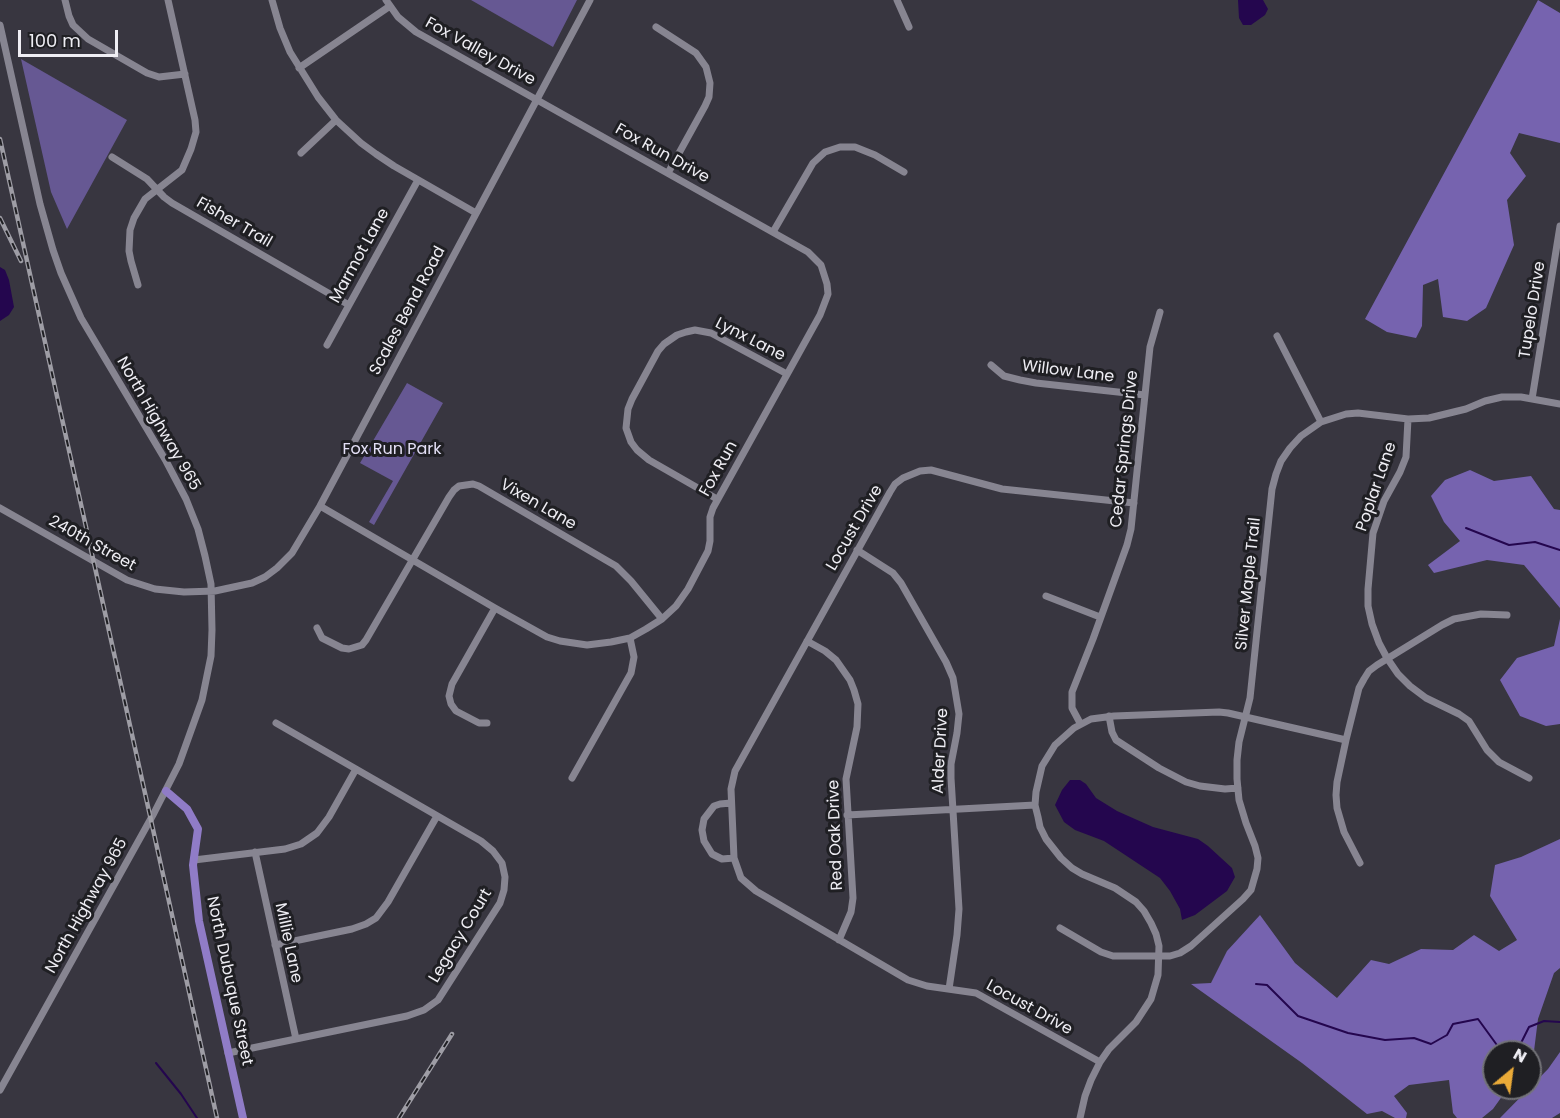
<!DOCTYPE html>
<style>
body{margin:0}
#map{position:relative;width:1560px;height:1118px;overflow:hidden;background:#383640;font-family:Poppins,sans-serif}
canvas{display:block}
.north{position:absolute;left:1482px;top:1040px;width:60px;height:60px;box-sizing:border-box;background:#1f1f23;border:2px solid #727277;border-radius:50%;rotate:29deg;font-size:16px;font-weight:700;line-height:24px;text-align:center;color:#efeef4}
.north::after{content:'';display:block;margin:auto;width:21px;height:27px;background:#eaaa38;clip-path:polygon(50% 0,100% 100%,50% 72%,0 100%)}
.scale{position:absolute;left:18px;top:30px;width:100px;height:27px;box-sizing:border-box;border:3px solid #efeef4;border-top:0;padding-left:8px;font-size:18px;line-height:21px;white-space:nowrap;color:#efeef4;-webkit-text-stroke:4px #1f1f23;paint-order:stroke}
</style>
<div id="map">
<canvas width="1560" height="1118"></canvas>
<div class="north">N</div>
<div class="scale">100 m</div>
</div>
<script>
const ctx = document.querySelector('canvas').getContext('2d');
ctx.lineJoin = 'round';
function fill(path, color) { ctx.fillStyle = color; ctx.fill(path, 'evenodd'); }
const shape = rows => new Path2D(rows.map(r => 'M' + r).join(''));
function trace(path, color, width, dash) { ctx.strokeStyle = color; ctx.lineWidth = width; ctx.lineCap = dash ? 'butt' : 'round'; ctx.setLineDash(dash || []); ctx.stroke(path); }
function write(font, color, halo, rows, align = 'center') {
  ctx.font = font + ' Poppins,sans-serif'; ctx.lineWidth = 6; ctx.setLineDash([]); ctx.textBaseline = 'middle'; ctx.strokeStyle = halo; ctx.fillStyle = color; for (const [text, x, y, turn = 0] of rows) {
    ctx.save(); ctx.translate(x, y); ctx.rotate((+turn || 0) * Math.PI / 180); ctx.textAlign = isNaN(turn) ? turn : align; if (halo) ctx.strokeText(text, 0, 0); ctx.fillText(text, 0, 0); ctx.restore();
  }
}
fill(shape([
 [471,0,577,0,553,47],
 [21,59,127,120,67,229,51,192],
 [407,383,443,403,374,525,369,522,393,481,360,463]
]), '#665893');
fill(shape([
 [1538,0,1560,13,1560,143,1519,133,1510,153,1526,176,1507,200,1514,245,1486,308,1467,321,1443,317,1438,279,1423,285,1422,326,1416,338,1387,332,1365,319],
 [1470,470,1494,481,1531,476,1554,509,1560,510,1560,608,1524,565,1487,560,1434,573,1428,565,1460,541,1444,522,1431,496,1445,480],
 [1560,619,1560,724,1546,726,1520,716,1500,680,1517,658,1554,646],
 [1560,839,1560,968,1554,973,1538,1019,1534,1051,1530,1056,1530,1052,1494,1052,1494,1088,1508,1088,1493,1109,1482,1118,1457,1118,1453,1113,1449,1080,1409,1085,1394,1096,1407,1113,1406,1118,1395,1118,1382,1111,1367,1114,1302,1063,1191,984,1211,983,1227,951,1260,915,1295,963,1337,998,1371,960,1389,964,1421,949,1453,950,1474,935,1499,951,1517,940,1490,896,1495,865,1521,857],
 [1560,1052,1560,1113,1552,1118,1500,1118,1548,1069]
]), '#7663af');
fill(shape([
 [1238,0,1263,0,1268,9,1265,15,1251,25,1243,25,1239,18],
 [0,267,5,270,9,280,14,307,9,315,0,321],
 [1070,780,1080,780,1086,784,1096,798,1117,811,1153,827,1198,839,1208,846,1232,868,1235,877,1227,891,1195,915,1182,920,1180,909,1170,891,1160,878,1104,841,1075,830,1064,822,1055,805,1062,790]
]), '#24064e');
trace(shape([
 [1466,528,1509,545,1535,542,1560,550],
 [1256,984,1267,985,1298,1016,1348,1033,1385,1040,1414,1038,1431,1044,1447,1035,1453,1024,1478,1019,1502,1052],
 [1506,1052,1521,1043,1529,1027,1544,1021,1560,1022],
 [156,1063,181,1094,197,1118]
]), '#24064e', 2);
trace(shape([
 [65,0,69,16,73,25,88,39,147,73,159,77,185,74],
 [272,0,280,28,290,52,318,97,336,120,361,143,376,154,394,166,476,213],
 [897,0,909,27],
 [0,25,40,204,53,250,61,273,81,318,166,461,186,499,198,529,205,556,211,584,212,630,211,656,202,700,179,764,154,813,0,1090],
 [656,27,696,53,706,67,710,83,709,97,705,106,668,173],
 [299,68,390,6],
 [301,153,336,120],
 [112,157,147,179,164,197,172,203,349,305],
 [773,232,813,163,825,152,840,147,855,147,875,155,904,172],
 [138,285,131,261,129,251,130,230,134,218,145,199,182,170,191,149,196,132,195,120,168,0],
 [1277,336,1321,422],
 [327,345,418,180],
 [991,365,1004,376,1020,380,1036,383,1145,395],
 [1532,399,1560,226],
 [1408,419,1406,457,1400,472,1384,501,1373,533,1368,589,1368,606,1372,624,1379,643,1387,658,1398,674,1410,686,1426,698,1459,714,1469,721,1487,750,1499,762,1529,778],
 [717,499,649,460,637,450,631,442,626,428,628,409,632,399,658,351,664,344,677,335,686,332,695,330,711,333,787,374],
 [320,506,495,608,547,637,560,641,587,645,611,642,630,638,646,629,662,619,676,606,688,589,708,551,710,541,710,517,713,508,820,315,828,294,827,284,821,265,808,252,416,32,398,17,386,0],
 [0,508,127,580,155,589,184,592,215,591,252,583,265,577,277,568,292,553,320,506,590,0],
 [857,550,893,573,901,583,946,662,953,678,959,714,957,733,951,764,951,778,959,909,957,935,949,989],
 [1046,596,1100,617],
 [317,628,322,638,342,648,349,649,362,645,366,640,449,497,454,490,459,486,473,484,479,486,616,566,631,581,662,619],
 [807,641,825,651,836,660,850,680,854,690,858,704,857,727,846,779,853,898,851,912,839,940],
 [1109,716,1112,732,1116,740,1159,768,1186,782,1200,786,1225,789,1238,788],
 [487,723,479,723,456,711,451,704,449,696,452,684,495,608],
 [1080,723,1072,708,1072,692,1093,639,1127,545,1131,529,1150,347,1160,312],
 [572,778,631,673,634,657,630,638],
 [731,803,720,804,714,806,704,819,702,830,704,841,712,854,722,859,734,858],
 [847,815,1035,805],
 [255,852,296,1039],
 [194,860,285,849,301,844,317,833,329,817,356,769],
 [1360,863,1344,832,1337,808,1336,795,1337,782,1346,740,1359,688,1364,679,1369,671,1377,665,1442,625,1454,619,1481,614,1507,615],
 [1060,928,1101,952,1113,956,1170,956,1180,953,1191,946,1243,899,1251,890,1257,869,1258,858,1255,846,1246,823,1239,800,1237,779,1237,760,1239,742,1250,698,1272,489,1276,474,1281,461,1290,448,1301,436,1321,422,1346,414,1358,413,1408,419,1429,418,1466,409,1485,401,1502,397,1521,397,1560,404],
 [275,945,352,929,366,924,376,918,388,902,437,816],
 [228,1053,407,1016,424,1010,438,1000,500,903,504,890,505,877,502,863,493,851,481,841,276,723],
 [1100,1062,976,993,927,986,908,980,756,891,741,878,734,858,731,789,735,771,890,492,895,484,903,478,920,471,931,470,1002,489,1134,503],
 [1080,1118,1085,1096,1091,1080,1100,1062,1109,1049,1136,1022,1151,999,1158,975,1159,946,1156,934,1151,923,1144,911,1136,902,1115,888,1082,874,1072,868,1061,858,1046,839,1040,827,1038,817,1035,805,1036,792,1042,766,1055,745,1074,728,1091,719,1114,716,1219,712,1228,713,1346,740]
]), '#878591', 7);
trace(shape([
 [166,791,187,809,198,829,193,865,199,921,243,1118]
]), '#907cc7', 8);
const rail = shape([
 [0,139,217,1118],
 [0,218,21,261],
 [399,1118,452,1034]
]);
trace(rail, '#9e9da5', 4.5);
trace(rail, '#1f1f23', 2, [7]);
write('16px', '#efeef4', '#1f1f23', [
 ["Fox Valley Drive",480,52,29],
 ["Fox Run Drive",662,154,29],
 ["Fisher Trail",234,223,30],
 ["Marmot Lane",360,256,-61],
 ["Tupelo Drive",1533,310,-81],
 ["Scales Bend Road",408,311,-62],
 ["Lynx Lane",750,340,27],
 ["Willow Lane",1068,372,7],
 ["North Highway 965",158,424,60],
 ["Cedar Springs Drive",1125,449,-84],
 ["Fox Run",719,469,-61],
 ["Poplar Lane",1377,487,-71],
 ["Vixen Lane",538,505,30],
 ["Locust Drive",855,528,-60],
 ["240th Street",92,544,29],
 ["Silver Maple Trail",1249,584,-84],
 ["Alder Drive",941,751,-87],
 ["Red Oak Drive",836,835,-92],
 ["North Highway 965",87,906,-61],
 ["Legacy Court",461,936,-59],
 ["Millie Lane",288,943,78],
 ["North Dubuque Street",229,981,78],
 ["Locust Drive",1029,1008,29]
]);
write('16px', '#e3dff5', '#1f1f23', [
 ["Fox Run Park",392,450]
]);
</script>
